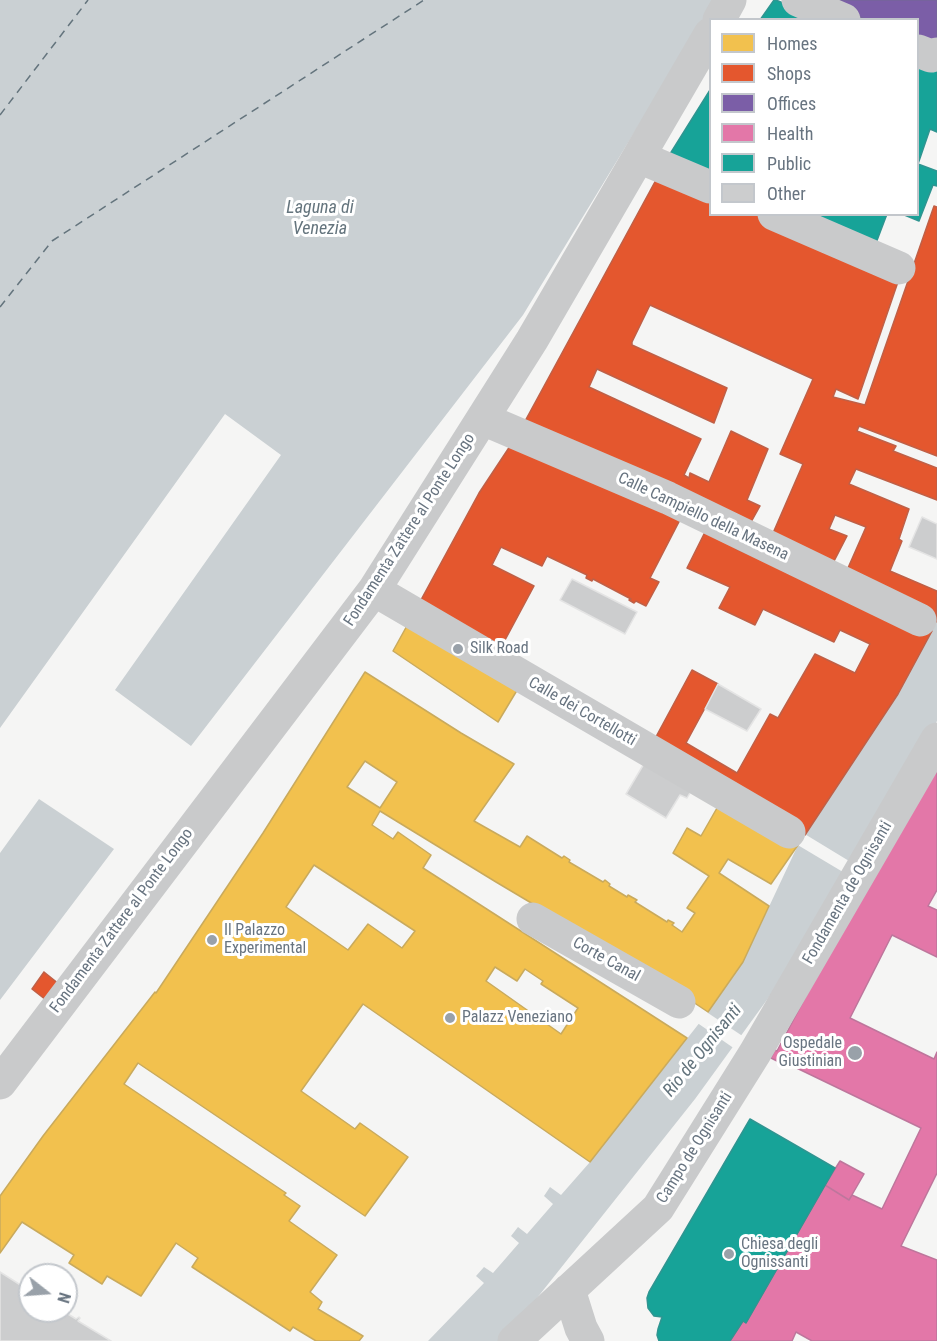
<!DOCTYPE html>
<style>
body{margin:0}
#map{position:relative;width:937px;height:1341px;overflow:hidden;background:#f5f5f4;font-family:"Roboto Condensed",sans-serif}
canvas{display:block}
.legend{position:absolute;left:709px;top:18px;width:210px;height:198px;box-sizing:border-box;background:#fff;border:2px solid #c3c7cc;margin:0;padding:8px 10px;list-style:none;font-size:18px;color:#687480}
.legend li{display:flex;align-items:center;gap:12px;height:30px}
.legend b{width:30px;border:2px solid #c3c7cc}
.north{position:absolute;left:18px;top:1263px;width:60px;height:60px;box-sizing:border-box;background:#fff;border:2px solid #c3c7cc;border-radius:50%;rotate:107deg;font-size:16px;font-weight:700;line-height:24px;text-align:center;color:#687480}
.north::after{content:'';display:block;margin:auto;width:21px;height:27px;background:#99a1a9;clip-path:polygon(50% 0,100% 100%,50% 72%,0 100%)}
</style>
<div id="map">
<canvas width="937" height="1341"></canvas>
<ul class="legend">
<li><b style="height:16px;background:#f2c14e"></b>Homes</li>
<li><b style="height:16px;background:#e4572e"></b>Shops</li>
<li><b style="height:16px;background:#7b5ea7"></b>Offices</li>
<li><b style="height:16px;background:#e377a8"></b>Health</li>
<li><b style="height:16px;background:#17a398"></b>Public</li>
<li><b style="height:16px;background:#cccdce"></b>Other</li>
</ul>
<div class="north">N</div>
</div>
<script>
const ctx = document.querySelector('canvas').getContext('2d');
ctx.lineJoin = 'round';
function fill(path, color) { ctx.fillStyle = color; ctx.fill(path, 'evenodd'); }
const shape = rows => new Path2D(rows.map(r => 'M' + r).join(''));
function trace(path, color, width, dash) { ctx.strokeStyle = color; ctx.lineWidth = width; ctx.lineCap = dash ? 'butt' : 'round'; ctx.setLineDash(dash || []); ctx.stroke(path); }
function write(font, color, halo, rows, align = 'center') {
  ctx.font = font + ' "Roboto Condensed",sans-serif'; ctx.lineWidth = 6; ctx.setLineDash([]); ctx.textBaseline = 'middle'; ctx.strokeStyle = halo; ctx.fillStyle = color; for (const [text, x, y, turn = 0] of rows) {
    ctx.save(); ctx.translate(x, y); ctx.rotate((+turn || 0) * Math.PI / 180); ctx.textAlign = isNaN(turn) ? turn : align; if (halo) ctx.strokeText(text, 0, 0); ctx.fillText(text, 0, 0); ctx.restore();
  }
}
fill(shape([
 [0,0,715,0,523,315,191,746,115,690,281,455,225,414,0,728],
 [937,620,937,721,910,768,769,997,695,1099,514,1327,500,1341,428,1341,484,1283,476,1276,484,1267,493,1273,519,1243,511,1236,518,1227,527,1234,553,1204,544,1196,550,1187,561,1195,590,1162,708,1012,743,962,798,845,898,694],
 [39,799,114,849,0,1000,0,853]
]), '#cad0d3');
fill(shape([
 [803,833,854,864,848,875,796,844],
 [705,1011,744,1037,735,1049,696,1022]
]), '#f5f5f4');
const homes = shape([
 [414,613,522,682,498,722,393,651,414,613],
 [365,672,461,733,514,764,474,821,520,847,527,836,562,858,564,856,570,860,569,862,603,882,605,880,610,884,609,886,627,897,628,895,637,900,635,902,667,922,668,920,674,923,672,925,682,932,695,913,687,908,709,876,673,853,687,828,701,836,721,801,798,845,771,884,728,859,719,873,769,906,743,962,708,1012,654,976,496,882,380,811,372,825,393,839,398,832,431,855,423,868,687,1038,590,1162,363,1004,301,1091,355,1129,360,1123,408,1157,365,1216,138,1063,124,1084,286,1193,284,1195,300,1206,289,1221,337,1255,310,1292,322,1302,318,1309,363,1336,359,1341,316,1341,293,1327,290,1331,192,1267,198,1258,176,1243,141,1296,107,1276,102,1284,69,1263,74,1255,22,1222,0,1253,0,1196,43,1136,155,992,156,993,263,833,365,672],
 [365,761,397,782,380,808,347,787,365,761],
 [314,865,415,931,402,948,368,924,348,950,286,907,314,865],
 [495,967,517,981,525,969,543,981,541,984,578,1008,561,1034,486,981,495,967]
]);
fill(homes, '#f2c14e');
trace(homes, '#c9aa5d', 1.5);
const shops = shape([
 [663,167,710,190,710,214,765,214,901,273,858,399,836,389,833,397,865,405,934,206,937,207,937,456,859,426,857,431,896,446,893,451,937,468,937,500,856,469,849,484,909,509,899,539,902,541,890,571,937,591,936,622,844,577,866,527,835,515,829,529,847,536,830,569,770,540,803,464,780,454,813,379,650,305,632,342,632,345,727,388,714,423,597,369,589,387,701,439,684,475,689,478,690,473,709,482,731,431,768,449,747,500,760,506,736,549,932,631,898,694,805,835,651,746,692,670,718,684,686,743,737,773,770,714,778,718,815,654,855,673,870,644,840,630,834,642,763,609,755,625,719,608,730,587,687,568,708,526,683,514,650,578,659,582,646,606,636,601,634,603,629,600,631,599,593,579,592,581,586,578,587,575,547,556,542,566,501,547,492,565,534,586,497,655,416,609,479,493,518,434,663,167],
 [44,972,59,984,46,1000,32,989,44,972]
]);
fill(shops, '#e4572e');
trace(shops, '#bf6047', 1.5);
const offices = shape([
 [820,0,937,0,937,41,918,41,918,20,867,20,820,0]
]);
fill(offices, '#7b5ea7');
trace(offices, '#75659b', 1.5);
const health = shape([
 [937,762,937,890,928,906,937,910,937,957,892,935,850,1018,934,1059,937,1052,937,1173,901,1246,937,1260,937,1341,812,1341,796,1332,792,1341,730,1341,743,1321,746,1323,825,1185,849,1200,852,1195,882,1209,921,1128,780,1060,779,1062,771,1058,775,1050,777,1051,866,882,937,762],
 [840,1161,864,1174,849,1200,825,1185,840,1161]
]);
fill(health, '#e377a8');
trace(health, '#be769c', 1.5);
const public = shape([
 [774,0,776,0,824,20,760,20,774,0],
 [918,57,937,65,937,132,930,129,918,164,937,171,937,186,933,185,919,221,902,214,918,214,918,57],
 [710,90,710,181,665,162,710,90],
 [787,214,887,214,873,251,787,214],
 [750,1119,835,1168,746,1323,743,1321,730,1341,659,1341,657,1335,658,1329,662,1317,654,1316,648,1308,647,1298,649,1292,750,1119]
]);
fill(public, '#17a398');
trace(public, '#2f9591', 1.5);
trace(shape([
 [0,115,88,0],
 [0,307,52,241,424,0]
]), '#64747d', 1.5, [8, 6]);
const building = shape([
 [922,517,937,524,937,559,909,547,922,517],
 [572,579,637,612,625,634,560,600,572,579],
 [718,684,761,709,747,731,705,709,718,684],
 [648,757,695,784,687,798,680,795,666,818,626,794,648,757],
 [0,1272,30,1291,30,1311,63,1311,76,1319,79,1317,80,1318,78,1321,111,1341,0,1341,0,1272]
]);
fill(building, '#cccdce');
trace(building, '#e4e4e4', 1.5);
trace(shape([
 [798,0,844,20],
 [719,20,730,0],
 [918,51,931,56,937,54],
 [639,157,710,187],
 [774,214,899,268],
 [483,419,668,498,920,620],
 [374,590,789,832],
 [533,919,679,1002],
 [0,1083,374,590,532,340,710,34],
 [569,1290,581,1328,588,1341],
 [514,1341,658,1208,755,1053,937,739]
]), '#c9cacb', 33);
for (const [x, y, r, color] of [
 [458,649,6,"#99a1a9"],
 [212,940,6,"#99a1a9"],
 [450,1018,6,"#99a1a9"],
 [855,1053,8,"#99a1a9"],
 [729,1254,6,"#99a1a9"]
]) { const dot = new Path2D(); dot.arc(x, y, r, 0, 2 * Math.PI); ctx.fillStyle = color; ctx.fill(dot); trace(dot, '#fff', 2); }
write('16px', '#687480', '#fff', [
 ["Calle Campiello della Masena",703,517,25],
 ["Fondamenta Zattere al Ponte Longo",410,530,-57],
 ["Calle dei Cortellotti",582,712,30],
 ["Fondamenta de Ognisanti",848,893,-60],
 ["Fondamenta Zattere al Ponte Longo",122,921,-53],
 ["Corte Canal",606,960,29],
 ["Campo de Ognisanti",695,1148,-58]
]);
write('16px', '#687480', '#fff', [
 ["Silk Road",470,649],
 ["Il Palazzo",224,931],
 ["Experimental",224,949],
 ["Palazz Veneziano",462,1018],
 ["Ospedale",842,1044,"right"],
 ["Giustinian",842,1062,"right"],
 ["Chiesa degli",741,1245],
 ["Ognissanti",741,1263]
], 'left');
write('italic 18px', '#64747d', '#fff', [
 ["Laguna di",320,208],
 ["Venezia",320,229],
 ["Rio de Ognisanti",703,1051,-51]
]);
</script>
